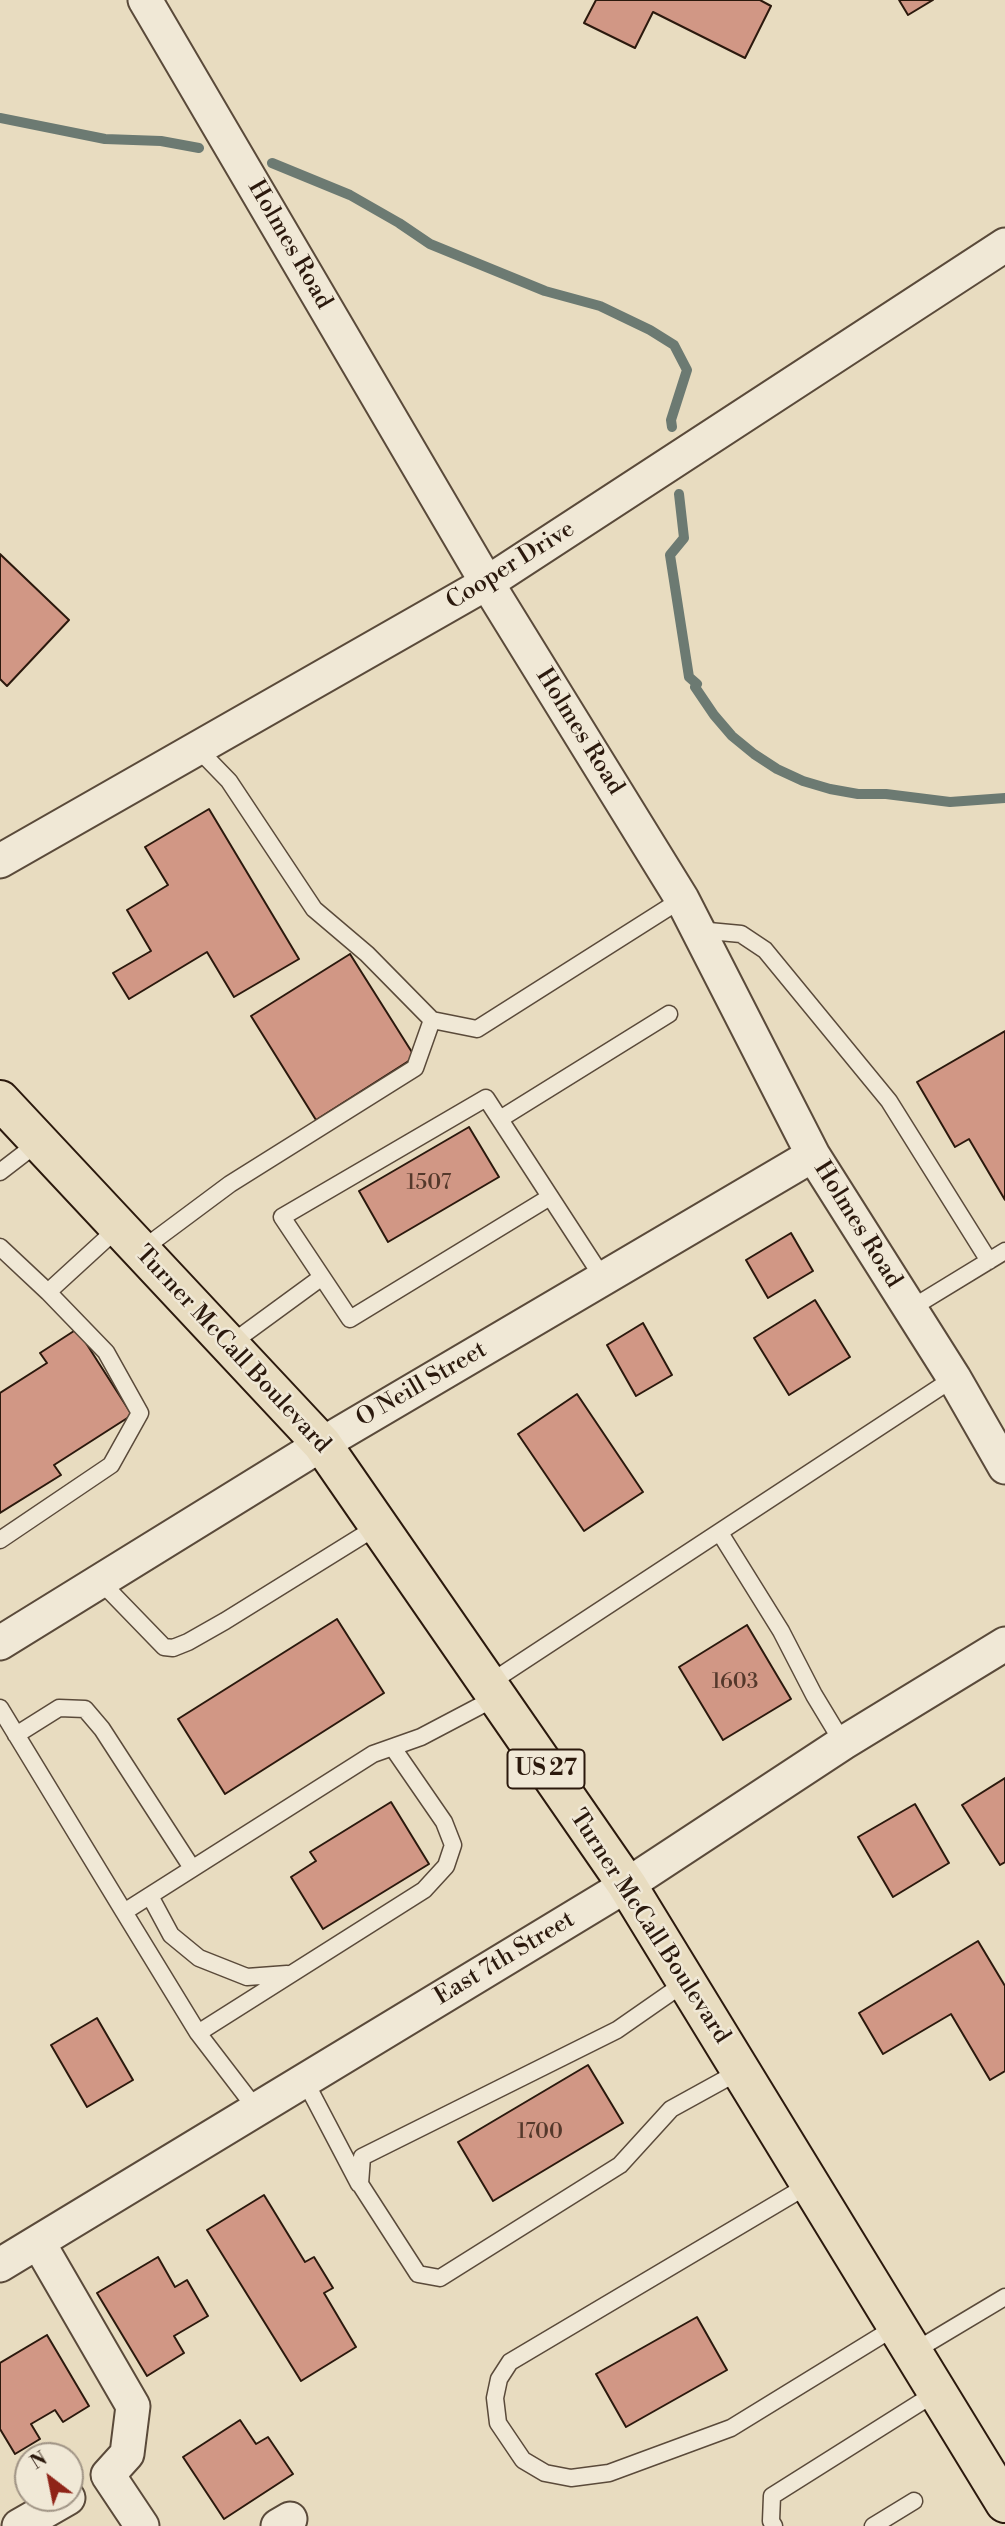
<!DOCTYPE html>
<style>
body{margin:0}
#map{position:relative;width:1005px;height:2526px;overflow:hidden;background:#e8dcc0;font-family:"Libre Bodoni",serif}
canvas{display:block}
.north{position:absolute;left:14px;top:2442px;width:70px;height:70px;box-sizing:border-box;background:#f0e8d6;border:2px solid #a19586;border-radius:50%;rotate:328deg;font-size:19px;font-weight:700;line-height:28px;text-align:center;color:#2b190d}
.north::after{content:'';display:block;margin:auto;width:24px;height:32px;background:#8f2418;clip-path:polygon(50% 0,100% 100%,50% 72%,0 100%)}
</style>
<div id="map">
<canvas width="1005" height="2526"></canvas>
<div class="north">N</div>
</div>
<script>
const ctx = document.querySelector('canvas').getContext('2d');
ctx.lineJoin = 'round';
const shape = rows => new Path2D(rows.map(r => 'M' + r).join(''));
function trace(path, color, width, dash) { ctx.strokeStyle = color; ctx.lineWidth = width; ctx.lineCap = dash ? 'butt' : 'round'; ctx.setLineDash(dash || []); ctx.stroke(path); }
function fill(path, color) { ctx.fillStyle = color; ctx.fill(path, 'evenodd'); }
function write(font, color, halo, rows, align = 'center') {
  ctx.font = font + ' "Libre Bodoni",serif'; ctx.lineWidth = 5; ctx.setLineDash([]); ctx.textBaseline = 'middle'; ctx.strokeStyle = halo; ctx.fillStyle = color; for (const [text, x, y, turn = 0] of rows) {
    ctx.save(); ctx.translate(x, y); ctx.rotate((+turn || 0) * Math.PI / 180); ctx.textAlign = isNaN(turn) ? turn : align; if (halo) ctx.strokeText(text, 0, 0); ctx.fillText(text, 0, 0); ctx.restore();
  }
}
trace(shape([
 [0,118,105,139,161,141,199,148],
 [272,163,350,195,399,223,430,244,545,291,600,306,650,330,674,345,687,370,671,420,672,427],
 [679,494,684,538,670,555,689,677,697,684,695,687,714,715,732,736,754,754,777,769,803,781,830,789,858,794,886,794,950,802,1005,798]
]), '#6c7a72', 10);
const building = shape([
 [596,0,760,0,771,6,745,58,653,12,635,48,584,23,596,0],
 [899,0,933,0,908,15,899,0],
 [0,554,69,620,7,686,0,679,0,554],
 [209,809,299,959,234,997,207,952,129,999,113,973,151,951,127,910,168,885,145,847,209,809],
 [350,954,415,1057,316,1120,251,1016,350,954],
 [1005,1031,1005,1200,969,1139,955,1147,917,1082,1005,1031],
 [469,1127,499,1177,388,1242,359,1191,469,1127],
 [791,1233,813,1271,768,1298,746,1260,791,1233],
 [815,1300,850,1357,789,1395,754,1338,815,1300],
 [643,1323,672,1375,636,1396,607,1345,643,1323],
 [77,1329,132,1415,54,1465,61,1475,0,1513,0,1393,47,1363,40,1353,77,1329],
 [577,1394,643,1492,584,1531,518,1434,577,1394],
 [337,1619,384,1693,225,1794,178,1719,337,1619],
 [747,1625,791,1699,723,1740,679,1667,747,1625],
 [1005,1778,1005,1862,1000,1865,962,1805,1005,1778],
 [391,1802,429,1864,323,1929,291,1877,316,1861,310,1852,391,1802],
 [915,1804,949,1863,893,1897,858,1837,915,1804],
 [978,1941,1005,1986,1005,2071,990,2080,951,2014,883,2054,859,2013,978,1941],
 [97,2018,133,2080,87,2107,51,2045,97,2018],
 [588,2065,623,2123,493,2201,458,2142,588,2065],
 [264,2195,305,2262,314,2257,333,2288,324,2293,356,2347,301,2381,207,2230,264,2195],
 [158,2257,175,2287,187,2280,208,2316,174,2336,184,2353,147,2376,97,2293,158,2257],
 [697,2317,727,2370,626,2427,596,2374,697,2317],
 [47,2335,89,2406,63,2422,55,2410,31,2424,40,2439,15,2454,0,2429,0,2363,47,2335],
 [240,2420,256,2444,268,2437,293,2474,224,2519,183,2457,240,2420]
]);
fill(building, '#d19785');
trace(building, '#2b190d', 2);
const lane = shape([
 [197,748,229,781,314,909,367,954,432,1020,477,1029,682,899],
 [698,930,741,934,765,950,889,1101,989,1261],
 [500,1119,669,1014],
 [0,1172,39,1142],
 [550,1197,350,1319,282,1217,486,1098,603,1278],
 [0,1247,48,1292,119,1227],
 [140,1251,230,1184,415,1068,432,1020],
 [910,1309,1005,1251],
 [229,1345,322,1277],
 [720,1533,781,1631,814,1695,843,1743],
 [0,1540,111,1465,140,1413,106,1352,48,1292],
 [100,1581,164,1647,173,1648,188,1642,225,1621,378,1526],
 [488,1684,954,1378],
 [0,1708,124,1912],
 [16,1735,59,1708,85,1709,102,1729,192,1868],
 [150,1896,171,1935,199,1958,247,1977,287,1974],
 [686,1982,617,2030,362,2157,360,2184,418,2274,440,2278,620,2165,671,2109,740,2071],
 [198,2033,424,1890,446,1866,453,1845,444,1822,393,1748],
 [305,2081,359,2184],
 [257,2110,198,2033,124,1912,373,1754,421,1737,497,1697],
 [810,2184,510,2362,499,2379,495,2398,498,2423,523,2460,545,2473,571,2478,609,2473,731,2428,897,2326],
 [913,2352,1005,2297],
 [774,2526,771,2521,772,2496,937,2392],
 [873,2526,914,2501]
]);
const street = shape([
 [145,0,487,583,682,899,813,1155,954,1378,1005,1467],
 [0,861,487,583,1005,245],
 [0,1643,322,1444,813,1155],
 [38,2242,133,2406,127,2454,108,2475,142,2526],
 [0,2265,627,1885,843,1743,1005,1644],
 [19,2526,68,2498],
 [278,2526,290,2519]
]);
const primary = shape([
 [0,1100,322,1444,627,1885,1005,2503]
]);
trace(lane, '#5a4a3a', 19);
trace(street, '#5a4a3a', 37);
trace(primary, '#2b190d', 42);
trace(lane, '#f0e8d6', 16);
trace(street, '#f0e8d6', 33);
trace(primary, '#e8dcc0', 38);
write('21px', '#54382b', null, [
 ["1507",429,1184],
 ["1603",735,1683],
 ["1700",540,2133]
]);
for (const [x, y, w] of [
 [546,1769,77]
]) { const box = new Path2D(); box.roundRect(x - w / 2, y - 19.5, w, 39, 5); ctx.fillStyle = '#f0e8d6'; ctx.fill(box); trace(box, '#2b190d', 2); }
write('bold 23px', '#2b190d', null, [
 ["US 27",546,1769]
]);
write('24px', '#2b190d', '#f0e8d6', [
 ["Holmes Road",289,245,60],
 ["Cooper Drive",511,566,-32],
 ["Holmes Road",579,732,58],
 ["Holmes Road",857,1225,58],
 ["Turner McCall Boulevard",232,1350,47],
 ["O Neill Street",422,1385,-30],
 ["Turner McCall Boulevard",649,1927,57],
 ["East 7th Street",505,1959,-31]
]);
</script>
